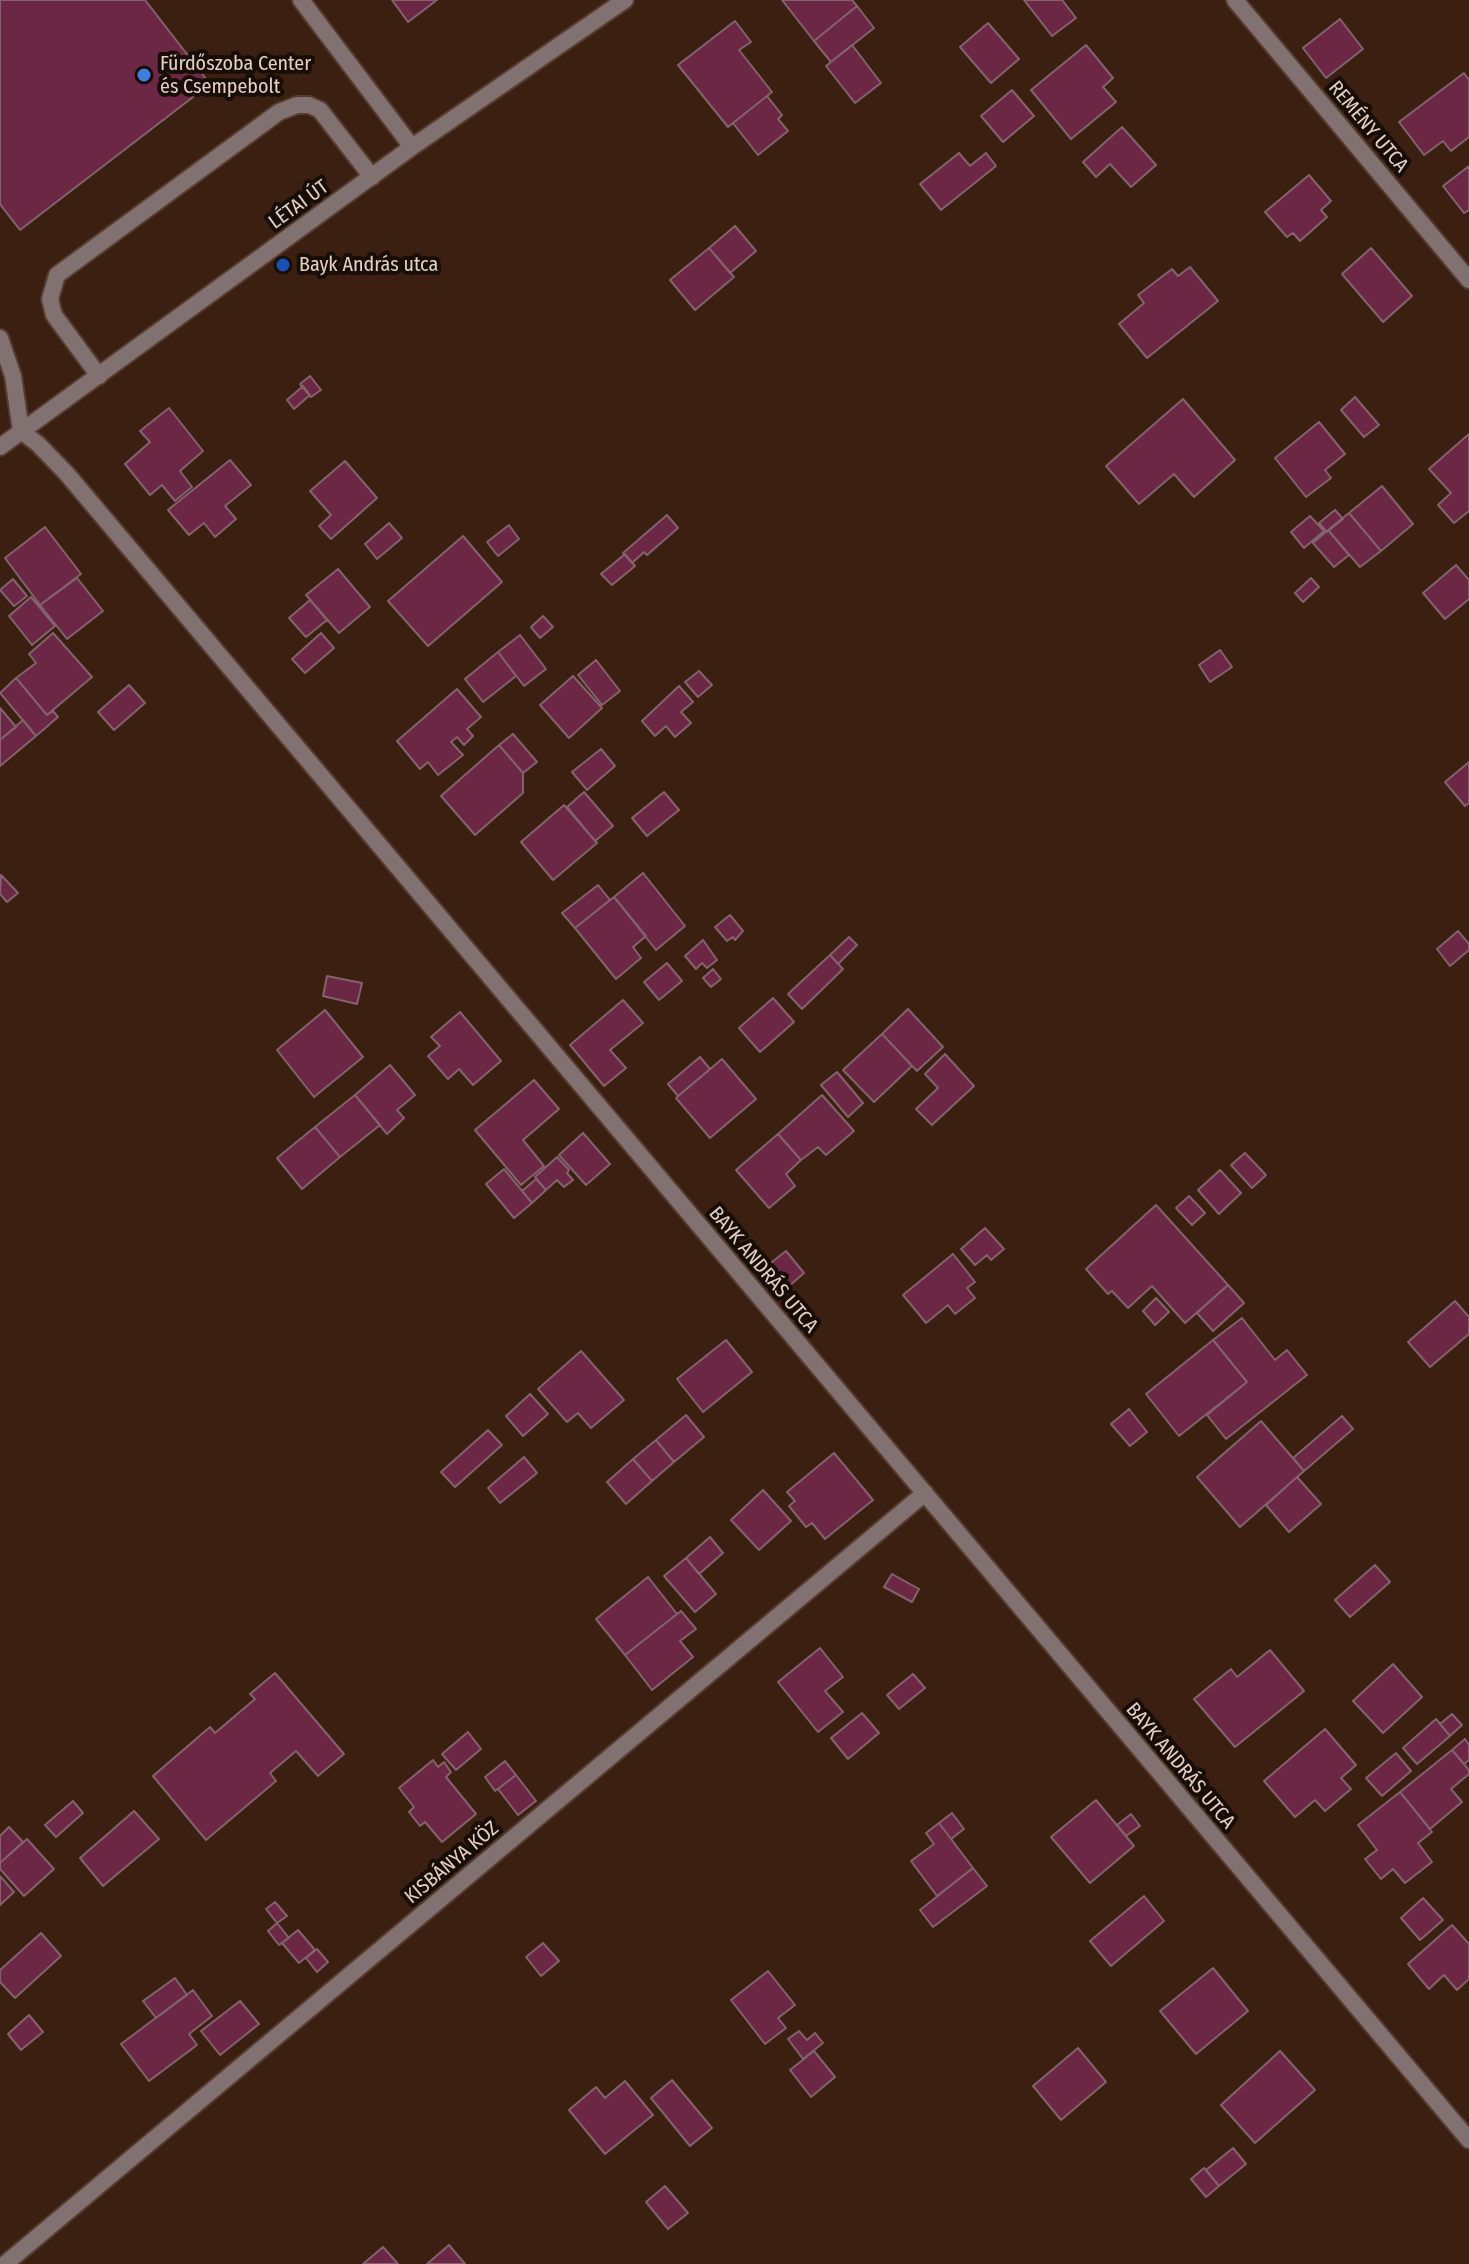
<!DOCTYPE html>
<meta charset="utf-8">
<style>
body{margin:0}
canvas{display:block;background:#3b2011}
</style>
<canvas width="1469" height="2264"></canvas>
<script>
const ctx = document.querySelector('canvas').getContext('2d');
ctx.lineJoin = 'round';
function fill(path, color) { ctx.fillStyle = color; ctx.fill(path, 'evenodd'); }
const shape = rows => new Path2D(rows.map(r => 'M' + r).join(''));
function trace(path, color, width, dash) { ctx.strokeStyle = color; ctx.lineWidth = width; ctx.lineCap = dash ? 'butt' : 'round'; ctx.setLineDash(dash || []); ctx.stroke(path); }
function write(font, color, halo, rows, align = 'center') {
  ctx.font = font + ' "Fira Sans Condensed",sans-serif'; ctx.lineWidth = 8; ctx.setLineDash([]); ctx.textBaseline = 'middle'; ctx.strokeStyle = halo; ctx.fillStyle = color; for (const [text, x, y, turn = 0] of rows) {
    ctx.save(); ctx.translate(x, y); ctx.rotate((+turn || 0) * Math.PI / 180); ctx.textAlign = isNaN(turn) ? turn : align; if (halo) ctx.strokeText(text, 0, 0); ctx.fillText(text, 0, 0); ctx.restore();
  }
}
const building = shape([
 [0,0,145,0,210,84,20,230,0,204,0,0],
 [392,0,437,0,408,22,392,0],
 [782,0,852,0,857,6,814,41,782,0],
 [1024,0,1062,0,1076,18,1052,36,1024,0],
 [857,6,874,28,831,62,814,41,857,6],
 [1340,19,1363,49,1326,78,1303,48,1340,19],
 [735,21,751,42,739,50,772,92,728,127,678,65,735,21],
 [988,23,1019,59,991,83,960,47,988,23],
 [852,45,881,83,855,103,826,66,852,45],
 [1086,45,1113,78,1103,87,1116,102,1071,139,1031,90,1086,45],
 [1464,73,1469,80,1469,137,1451,151,1443,141,1424,155,1399,122,1464,73],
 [1012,90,1034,116,1003,142,981,116,1012,90],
 [767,96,782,115,778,119,788,131,758,155,733,123,767,96],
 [1122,127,1156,165,1131,187,1110,164,1096,177,1083,162,1122,127],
 [959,153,970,166,986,153,996,166,941,210,920,184,959,153],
 [1469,166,1469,210,1464,213,1443,186,1469,166],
 [1309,175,1331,201,1321,210,1327,217,1300,241,1293,233,1287,237,1265,212,1309,175],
 [735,226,756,251,730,273,709,248,735,226],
 [709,248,734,277,695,310,670,280,709,248],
 [1371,248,1412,296,1383,322,1342,274,1371,248],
 [1190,267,1218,301,1147,358,1119,324,1144,303,1138,295,1172,269,1178,276,1190,267],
 [310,376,321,390,311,397,300,384,310,376],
 [303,386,310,395,294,409,287,400,303,386],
 [1355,397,1379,425,1364,437,1341,410,1355,397],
 [1183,399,1235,460,1194,497,1174,474,1139,504,1106,466,1183,399],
 [169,408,203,451,180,471,192,487,175,501,162,485,150,495,125,464,150,442,140,431,169,408],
 [1319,422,1345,454,1325,470,1331,478,1306,497,1275,458,1319,422],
 [1469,434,1469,511,1454,523,1438,505,1451,493,1429,469,1469,434],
 [230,460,251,485,225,506,236,519,215,537,204,523,189,535,168,510,230,460],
 [345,461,377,498,331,539,319,526,331,515,310,491,345,461],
 [1382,486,1413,524,1381,551,1349,513,1382,486],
 [1335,510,1343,519,1327,532,1319,523,1335,510],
 [1349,513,1381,551,1360,567,1328,530,1349,513],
 [667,515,678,528,647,555,644,552,632,563,623,553,667,515],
 [1310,516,1324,531,1304,548,1291,532,1310,516],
 [389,523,402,538,377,559,365,544,389,523],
 [509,525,519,539,498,556,487,542,509,525],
 [45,527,81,574,40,605,5,558,45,527],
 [1328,530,1349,555,1334,567,1313,543,1328,530],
 [463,536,502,582,428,646,388,601,463,536],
 [625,554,635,566,612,585,601,574,625,554],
 [1456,565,1469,580,1469,599,1445,619,1423,593,1456,565],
 [338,569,370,607,339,633,306,595,338,569],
 [77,578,103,611,67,639,40,605,77,578],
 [1311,578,1319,587,1303,602,1295,593,1311,578],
 [13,579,27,596,14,606,0,590,13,579],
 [31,597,55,626,32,645,9,616,31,597],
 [310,600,327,620,306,637,289,618,310,600],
 [543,616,553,627,540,638,531,627,543,616],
 [53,633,92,677,47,715,16,678,36,663,29,654,53,633],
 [321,633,334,648,305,673,292,659,321,633],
 [520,635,546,669,524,686,498,652,520,635],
 [1220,650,1232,667,1210,682,1199,665,1220,650],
 [498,652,516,676,483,702,465,679,498,652],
 [596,660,620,691,602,705,578,675,596,660],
 [699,671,712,685,698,697,685,682,699,671],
 [573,676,602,708,569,738,540,705,573,676],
 [16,678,47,715,53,711,58,717,36,736,0,693,16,678],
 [129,685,145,703,114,730,98,712,129,685],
 [679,686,693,702,681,712,691,723,675,737,666,726,655,736,642,721,679,686],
 [457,689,481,717,467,729,473,736,464,745,457,737,451,742,463,755,438,775,428,762,420,769,397,741,457,689],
 [0,708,16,727,0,740,0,708],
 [23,720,36,736,0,766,0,740,23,720],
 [513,734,537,762,523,773,499,745,513,734],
 [499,745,523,773,523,793,475,835,441,796,499,745],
 [601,749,615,766,587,790,572,772,601,749],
 [1469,762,1469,803,1465,806,1445,782,1469,762],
 [584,792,613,826,595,841,567,807,584,792],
 [664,792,679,810,647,836,632,818,664,792],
 [564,805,597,843,553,880,521,842,564,805],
 [643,873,685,926,656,950,614,897,643,873],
 [1,875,18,893,7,902,0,894,1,875],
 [598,885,610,900,575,928,562,913,598,885],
 [614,897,646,936,633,947,641,958,616,979,575,928,614,897],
 [730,915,743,931,735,940,733,937,727,941,715,927,730,915],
 [1458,931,1469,944,1469,950,1450,966,1437,949,1458,931],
 [849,937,857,945,838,964,830,955,849,937],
 [703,940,717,960,707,968,702,963,696,969,685,956,703,940],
 [830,955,843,969,802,1009,788,994,830,955],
 [667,963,682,981,659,1000,644,982,667,963],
 [713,969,721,979,711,987,703,978,713,969],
 [327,976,362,983,357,1004,323,996,327,976],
 [773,998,794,1022,760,1052,739,1028,773,998],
 [623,1000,643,1023,610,1050,626,1068,604,1086,570,1045,623,1000],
 [908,1009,943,1047,917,1071,882,1034,908,1009],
 [325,1010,363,1057,314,1097,277,1050,325,1010],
 [460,1012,501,1061,473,1085,459,1069,448,1079,428,1056,440,1046,431,1037,460,1012],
 [882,1034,912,1066,874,1102,843,1070,882,1034],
 [945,1054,974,1086,932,1125,916,1109,938,1088,925,1074,945,1054],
 [700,1057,710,1069,678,1096,668,1084,700,1057],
 [722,1059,756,1099,710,1138,676,1098,722,1059],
 [390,1065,415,1095,397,1110,404,1118,387,1134,355,1095,390,1065],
 [837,1072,863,1103,848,1117,821,1085,837,1072],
 [534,1080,559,1109,523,1140,544,1166,521,1185,475,1130,534,1080],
 [355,1095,380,1125,340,1157,315,1127,355,1095],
 [822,1095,854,1131,826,1155,818,1147,801,1160,778,1134,822,1095],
 [315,1127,340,1157,302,1189,277,1158,315,1127],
 [583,1133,610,1164,586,1185,559,1155,583,1133],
 [778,1134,801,1160,786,1174,795,1186,769,1208,736,1170,778,1134],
 [1245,1153,1266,1175,1252,1188,1231,1165,1245,1153],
 [557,1157,569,1170,567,1173,573,1180,564,1187,557,1180,546,1190,535,1177,557,1157],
 [504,1169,532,1203,514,1218,486,1184,504,1169],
 [1220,1170,1241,1193,1219,1214,1198,1190,1220,1170],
 [536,1179,546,1190,532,1203,522,1191,536,1179],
 [1189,1196,1205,1213,1192,1225,1176,1208,1189,1196],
 [1156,1205,1228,1285,1185,1323,1152,1286,1128,1308,1112,1291,1108,1294,1086,1269,1156,1205],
 [985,1228,1004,1249,991,1260,987,1255,975,1265,961,1249,985,1228],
 [786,1251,804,1273,781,1293,762,1270,786,1251],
 [953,1254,975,1282,967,1288,975,1298,955,1314,948,1305,926,1323,903,1295,953,1254],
 [1228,1285,1244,1303,1213,1331,1197,1313,1228,1285],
 [1156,1298,1169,1312,1155,1325,1143,1311,1156,1298],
 [1455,1301,1469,1317,1469,1334,1430,1367,1408,1342,1455,1301],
 [1242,1318,1275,1360,1287,1350,1307,1375,1226,1439,1207,1415,1247,1382,1213,1340,1242,1318],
 [726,1340,752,1372,703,1412,677,1379,726,1340],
 [1213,1340,1247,1382,1179,1436,1146,1394,1213,1340],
 [581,1351,624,1400,591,1428,578,1413,567,1422,538,1389,581,1351],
 [530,1394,548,1414,523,1436,506,1416,530,1394],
 [1129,1409,1147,1432,1130,1446,1111,1424,1129,1409],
 [686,1415,704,1437,674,1462,656,1440,686,1415],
 [1342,1416,1353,1429,1304,1471,1293,1458,1342,1416],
 [1261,1421,1304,1471,1240,1527,1197,1477,1261,1421],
 [488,1430,502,1445,455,1487,441,1472,488,1430],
 [656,1440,674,1462,652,1481,633,1459,656,1440],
 [834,1453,873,1500,825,1539,812,1523,806,1527,789,1506,795,1501,787,1492,834,1453],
 [524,1457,537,1473,500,1503,488,1488,524,1457],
 [633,1459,652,1481,626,1504,607,1482,633,1459],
 [1297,1477,1321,1504,1289,1532,1266,1505,1297,1477],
 [763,1490,791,1521,759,1550,731,1520,763,1490],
 [710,1537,723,1553,699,1574,686,1558,710,1537],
 [686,1558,716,1594,695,1612,664,1576,686,1558],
 [1375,1565,1390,1582,1350,1617,1335,1600,1375,1565],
 [892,1574,919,1589,912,1602,884,1587,892,1574],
 [648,1577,677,1614,625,1655,596,1619,648,1577],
 [681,1611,696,1629,680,1641,693,1657,652,1690,625,1655,681,1611],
 [820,1648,843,1677,825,1691,843,1712,818,1732,778,1682,820,1648],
 [1270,1650,1304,1691,1235,1747,1194,1699,1231,1669,1237,1677,1270,1650],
 [1393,1664,1422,1697,1383,1733,1353,1701,1393,1664],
 [275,1673,344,1754,318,1776,296,1751,270,1773,276,1781,206,1840,153,1776,210,1727,215,1733,255,1699,250,1694,275,1673],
 [913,1674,925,1688,899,1709,887,1695,913,1674],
 [862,1713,879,1733,848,1759,831,1738,862,1713],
 [1452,1714,1462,1725,1450,1736,1440,1724,1452,1714],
 [1436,1719,1450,1736,1417,1764,1403,1748,1436,1719],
 [1325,1729,1356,1765,1341,1778,1351,1789,1325,1811,1315,1800,1295,1817,1264,1781,1325,1729],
 [468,1732,481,1749,456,1770,442,1754,468,1732],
 [1465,1739,1469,1745,1469,1760,1464,1764,1452,1750,1465,1739],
 [1452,1750,1469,1770,1469,1774,1451,1789,1462,1802,1430,1829,1400,1792,1452,1750],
 [1396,1753,1411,1771,1382,1796,1366,1778,1396,1753],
 [433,1760,438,1767,444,1762,451,1772,446,1777,476,1814,442,1842,425,1822,420,1826,409,1812,414,1807,399,1788,433,1760],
 [505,1761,516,1775,495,1791,485,1777,505,1761],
 [516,1775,536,1801,518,1815,498,1789,516,1775],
 [1400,1792,1432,1832,1418,1843,1432,1862,1405,1883,1393,1869,1381,1879,1365,1859,1377,1850,1358,1825,1400,1792],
 [1096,1800,1134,1846,1090,1883,1051,1837,1096,1800],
 [73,1801,83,1813,56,1837,45,1825,73,1801],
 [134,1811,159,1839,103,1886,80,1858,134,1811],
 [952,1813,964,1829,951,1839,939,1823,952,1813],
 [1131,1814,1140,1826,1126,1836,1117,1825,1131,1814],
 [939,1823,973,1868,937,1896,911,1861,934,1844,926,1833,939,1823],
 [9,1827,23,1842,0,1863,0,1836,9,1827],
 [27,1839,54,1869,24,1896,0,1869,0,1863,27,1839],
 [973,1868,987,1886,933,1927,920,1910,973,1868],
 [0,1876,14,1892,0,1905,0,1876],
 [1144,1896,1164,1921,1111,1966,1090,1941,1144,1896],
 [1423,1898,1443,1920,1420,1940,1401,1918,1423,1898],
 [275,1902,287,1916,277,1923,266,1909,275,1902],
 [277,1923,289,1938,279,1945,268,1931,277,1923],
 [1452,1925,1469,1944,1469,1979,1457,1990,1444,1975,1429,1989,1408,1964,1452,1925],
 [298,1930,315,1950,299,1963,282,1943,298,1930],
 [41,1933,61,1956,15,1998,0,1982,0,1970,41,1933],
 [543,1943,559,1961,541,1976,526,1957,543,1943],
 [317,1949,328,1962,317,1972,306,1958,317,1949],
 [1213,1968,1248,2011,1196,2054,1160,2011,1213,1968],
 [768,1971,795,2005,778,2018,786,2028,765,2044,731,2000,768,1971],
 [175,1978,187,1995,156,2018,143,2001,175,1978],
 [193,1990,212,2016,189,2034,197,2045,149,2081,121,2044,193,1990],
 [240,2001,259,2024,220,2055,201,2031,240,2001],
 [29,2015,43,2032,21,2050,8,2034,29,2015],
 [799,2031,807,2040,815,2033,823,2043,803,2059,788,2039,799,2031],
 [1078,2048,1106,2082,1061,2120,1033,2086,1078,2048],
 [814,2051,835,2077,811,2097,790,2070,814,2051],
 [1280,2051,1315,2090,1255,2143,1221,2105,1280,2051],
 [672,2080,712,2128,690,2146,651,2098,672,2080],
 [625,2081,653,2115,605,2154,569,2110,596,2087,605,2098,625,2081],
 [1233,2148,1246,2164,1219,2186,1206,2170,1233,2148],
 [1204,2168,1219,2186,1206,2197,1191,2179,1204,2168],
 [665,2186,688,2213,668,2229,646,2202,665,2186],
 [449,2245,465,2264,427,2264,449,2245],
 [383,2247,398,2264,363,2264,383,2247]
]);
fill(building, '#6b2744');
trace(building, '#84626d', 2);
const service = shape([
 [0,338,13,376,21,431],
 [99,376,54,315,50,299,57,275,279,112,297,105,309,105,320,110,372,177]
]);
const minor = shape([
 [301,0,412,147],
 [1235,0,1469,280],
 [21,431,38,444,67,474,1469,2140],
 [0,447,412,147,625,0],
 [5,2264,925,1493]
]);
trace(service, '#563c2e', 20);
trace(minor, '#563c2e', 20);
trace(service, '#827171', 16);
trace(minor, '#827171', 16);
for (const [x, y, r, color] of [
 [144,75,8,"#3f7fe0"],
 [283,265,8,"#1a4fb4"]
]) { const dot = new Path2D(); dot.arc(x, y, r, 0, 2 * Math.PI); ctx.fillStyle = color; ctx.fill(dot); trace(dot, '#190e07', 3); }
write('20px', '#e2d0c7', '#190e07', [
 ["Fürdőszoba Center",160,64],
 ["és Csempebolt",160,87],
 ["Bayk András utca",299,265]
], 'left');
write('20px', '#e2d0c7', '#190e07', [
 ["REMÉNY UTCA",1368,127,50],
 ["LÉTAI ÚT",299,205,-36],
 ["BAYK ANDRÁS UTCA",763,1270,50],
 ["BAYK ANDRÁS UTCA",1180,1766,50],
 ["KISBÁNYA KÖZ",452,1863,-40]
]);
</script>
